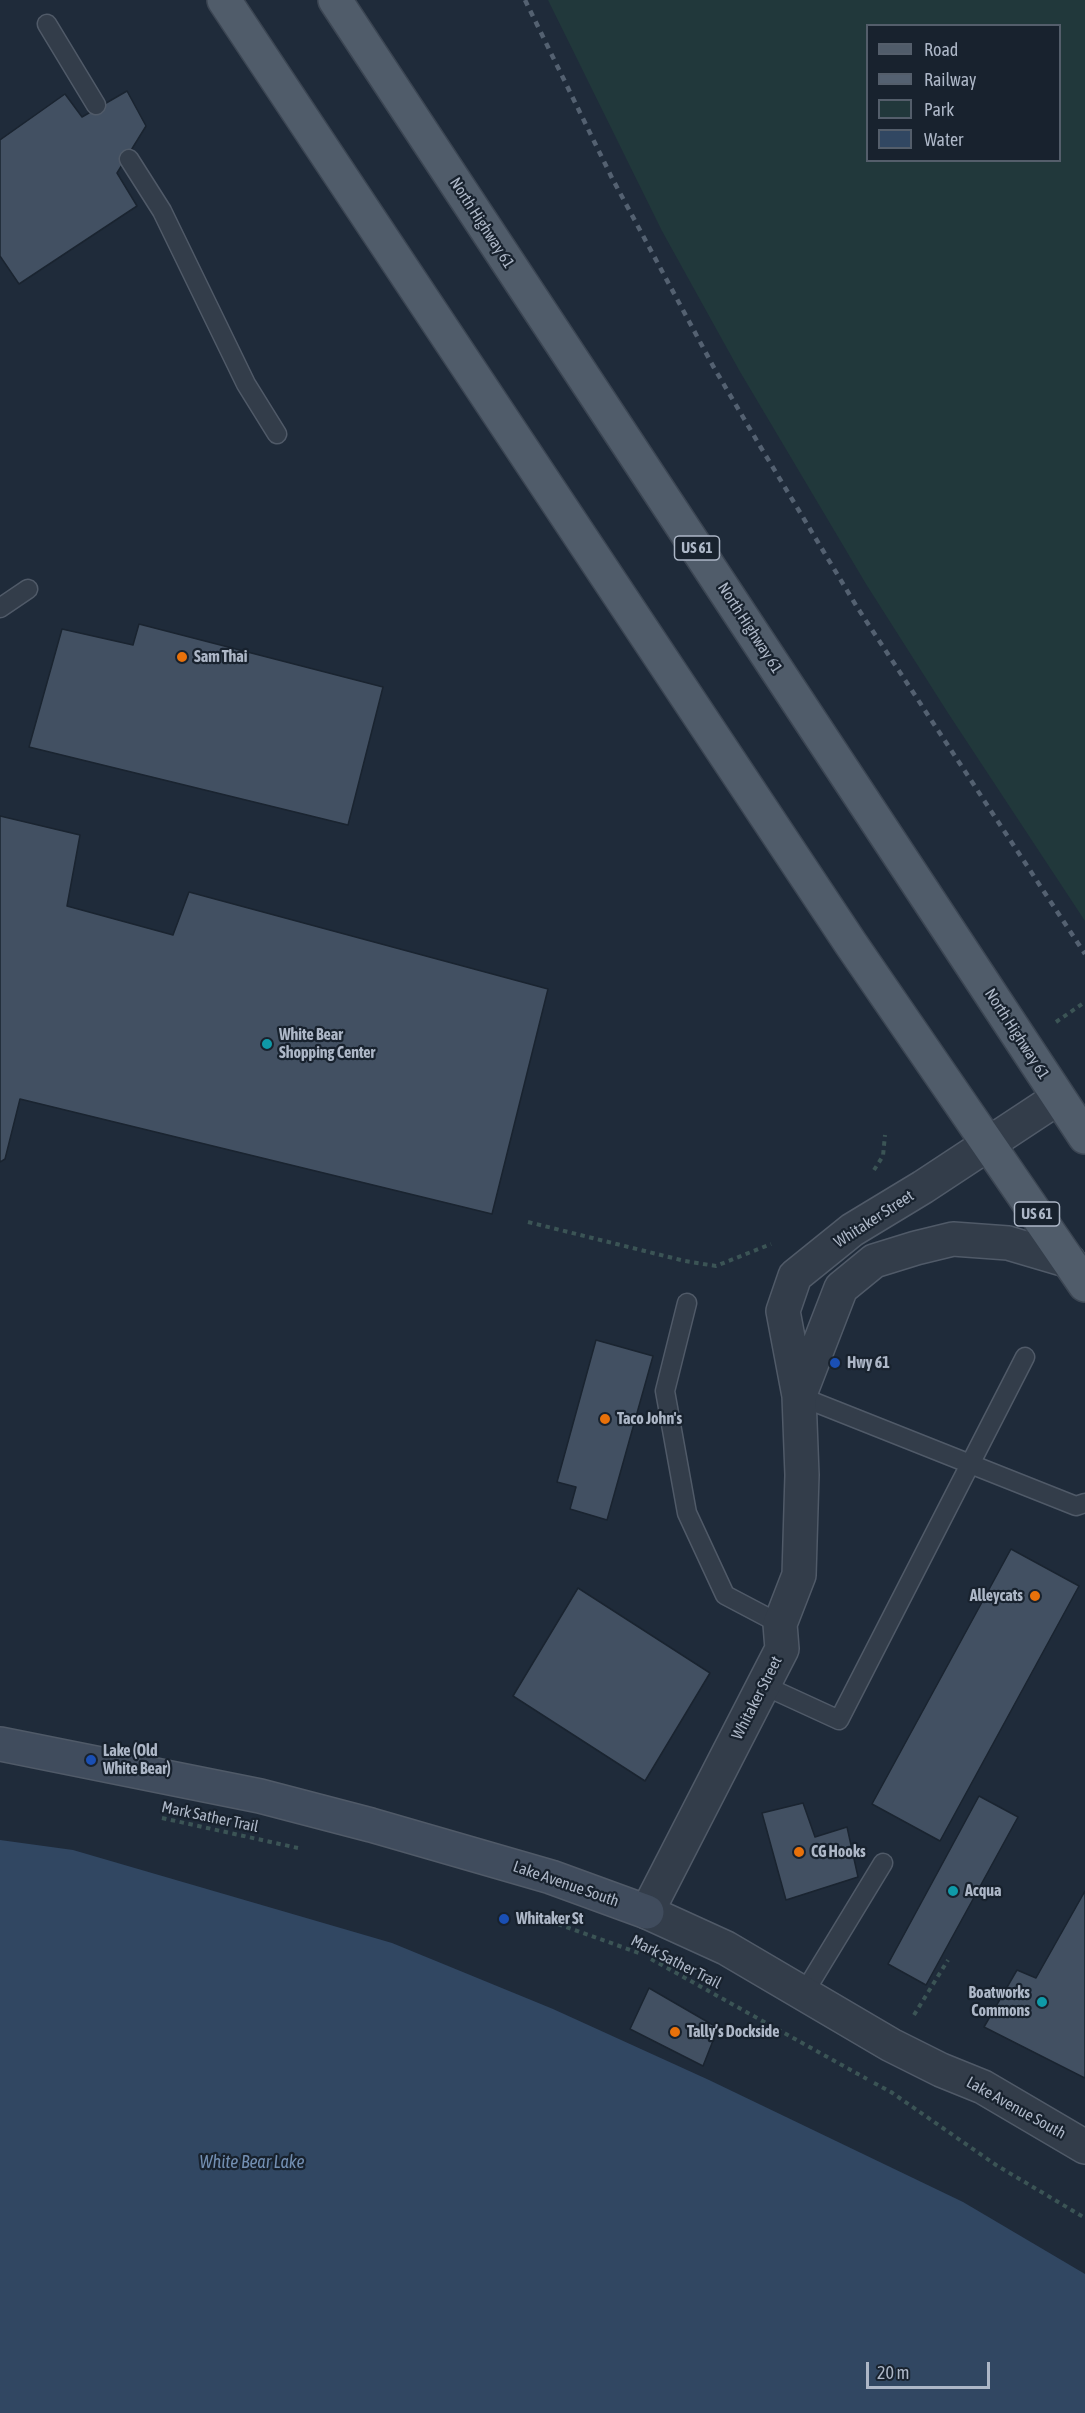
<!DOCTYPE html>
<meta charset="utf-8">
<style>
body{margin:0}
#map{position:relative;width:1085px;height:2413px;overflow:hidden;background:#1f2b3a;font-family:"Asap Condensed",sans-serif}
canvas{display:block}
.legend{position:absolute;left:866px;top:24px;width:195px;height:138px;box-sizing:border-box;background:#18222e;border:2px solid #545e6b;margin:0;padding:8px 10px;list-style:none;font-size:18px;color:#adb7c7}
.legend li{display:flex;align-items:center;gap:12px;height:30px}
.legend b{width:30px;border:2px solid #545e6b}
.scale{position:absolute;left:866px;top:2362px;width:124px;height:27px;box-sizing:border-box;border:3px solid #adb7c7;border-top:0;padding-left:8px;font-size:18px;line-height:21px;white-space:nowrap;color:#adb7c7;-webkit-text-stroke:4px #18222e;paint-order:stroke}
</style>
<div id="map">
<canvas width="1085" height="2413"></canvas>
<ul class="legend">
<li><b style="height:8px;background:#505c6a"></b>Road</li>
<li><b style="height:8px;background:#546171"></b>Railway</li>
<li><b style="height:16px;background:#21383b"></b>Park</li>
<li><b style="height:16px;background:#314762"></b>Water</li>
</ul>
<div class="scale">20 m</div>
</div>
<script>
const ctx = document.querySelector('canvas').getContext('2d');
ctx.lineJoin = 'round';
function fill(path, color) { ctx.fillStyle = color; ctx.fill(path, 'evenodd'); }
const shape = rows => new Path2D(rows.map(r => 'M' + r).join(''));
function trace(path, color, width, dash) { ctx.strokeStyle = color; ctx.lineWidth = width; ctx.lineCap = dash ? 'butt' : 'round'; ctx.setLineDash(dash || []); ctx.stroke(path); }
function write(font, color, halo, rows, align = 'center') {
  ctx.font = font + ' "Asap Condensed",sans-serif'; ctx.lineWidth = 4.5; ctx.setLineDash([]); ctx.textBaseline = 'middle'; ctx.strokeStyle = halo; ctx.fillStyle = color; for (const [text, x, y, turn = 0] of rows) {
    ctx.save(); ctx.translate(x, y); ctx.rotate((+turn || 0) * Math.PI / 180); ctx.textAlign = isNaN(turn) ? turn : align; if (halo) ctx.strokeText(text, 0, 0); ctx.fillText(text, 0, 0); ctx.restore();
  }
}
fill(shape([
 [548,0,1085,0,1085,921,948,713,866,584,739,370,662,231],
 [868,26,1060,26,1060,160,868,160]
]), '#21383b');
fill(shape([
 [0,1840,73,1850,392,1943,553,2009,709,2080,963,2202,1085,2274,1085,2413,0,2413]
]), '#314762');
const building = shape([
 [127,91,146,126,117,173,137,206,19,284,0,256,0,140,65,94,82,117,127,91],
 [139,624,383,687,348,825,29,747,62,629,133,645,139,624],
 [0,816,80,835,67,906,173,935,189,892,548,989,492,1214,20,1099,5,1159,0,1162,0,816],
 [596,1340,653,1356,607,1520,570,1509,576,1487,557,1482,596,1340],
 [1011,1549,1079,1586,940,1841,872,1804,1011,1549],
 [578,1588,710,1673,645,1781,513,1696,578,1588],
 [979,1796,1018,1817,926,1985,888,1964,979,1796],
 [803,1803,815,1837,847,1827,858,1877,786,1900,762,1813,803,1803],
 [1085,1891,1085,2078,984,2027,1017,1970,1036,1978,1085,1891],
 [649,1988,718,2028,703,2066,630,2029,649,1988]
]);
fill(building, '#425062');
trace(building, '#1a2430', 1.5);
const lane = shape([
 [47,24,96,105],
 [129,159,162,211,246,384,277,434],
 [0,608,28,589],
 [687,1303,665,1391,687,1513,725,1595,780,1624],
 [799,1396,1076,1506,1085,1503],
 [765,1686,839,1720,1025,1357],
 [804,1993,883,1863]
]);
const street = shape([
 [1058,1098,923,1187,852,1230,795,1276,783,1311,799,1396,802,1475,799,1575,780,1624,782,1649,647,1912,726,1948,891,2045,941,2070,983,2087,1085,2147],
 [800,1394,841,1288,874,1261,916,1248,953,1239,1008,1243,1069,1261]
]);
const secondary = shape([
 [0,1744,260,1796,371,1825,551,1877,647,1912]
]);
const primary = shape([
 [224,0,851,944,1085,1285],
 [335,0,1085,1137]
]);
trace(lane, '#505a68', 21);
trace(street, '#505a68', 36);
trace(secondary, '#505a68', 36);
trace(primary, '#3c4653', 36);
trace(shape([
 [1056,1022,1085,1002],
 [874,1170,883,1156,885,1135],
 [528,1222,685,1261,716,1266,771,1244],
 [162,1818,298,1848],
 [524,1912,639,1953],
 [651,1959,867,2079],
 [914,2015,948,1960],
 [874,2083,891,2092,996,2165,1085,2218]
]), '#3b5455', 4, [4.5, 4.5]);
trace(lane, '#333d4a', 18);
trace(street, '#333d4a', 33);
trace(secondary, '#404c5d', 33);
trace(primary, '#505c6a', 33);
trace(shape([
 [525,0,612,178,713,366,760,446,857,607,1085,954]
]), '#546171', 4.5, [6, 6]);
for (const [x, y, r, color] of [
 [182,657,6,"#e8710a"],
 [267,1044,6,"#0f9aa8"],
 [835,1363,6,"#1a4fb4"],
 [605,1419,6,"#e8710a"],
 [1035,1596,6,"#e8710a"],
 [91,1760,6,"#1a4fb4"],
 [799,1852,6,"#e8710a"],
 [953,1891,6,"#0f9aa8"],
 [504,1919,6,"#1a4fb4"],
 [1042,2002,6,"#0f9aa8"],
 [675,2032,6,"#e8710a"]
]) { const dot = new Path2D(); dot.arc(x, y, r, 0, 2 * Math.PI); ctx.fillStyle = color; ctx.fill(dot); trace(dot, '#18222e', 2); }
for (const [x, y, w] of [
 [697,548,45],
 [1037,1214,45]
]) { const box = new Path2D(); box.roundRect(x - w / 2, y - 12, w, 24, 4.5); ctx.fillStyle = '#18222e'; ctx.fill(box); trace(box, '#adb7c7', 1.5); }
write('bold 15px', '#adb7c7', null, [
 ["US 61",697,548],
 ["US 61",1037,1214]
]);
write('16px', '#adb7c7', '#18222e', [
 ["North Highway 61",482,223,57],
 ["North Highway 61",750,628,57],
 ["North Highway 61",1017,1034,57],
 ["Whitaker Street",874,1219,-33],
 ["Whitaker Street",757,1698,-63],
 ["Mark Sather Trail",210,1817,12],
 ["Lake Avenue South",566,1884,19],
 ["Mark Sather Trail",676,1962,27],
 ["Lake Avenue South",1016,2108,29]
]);
write('bold 16px', '#adb7c7', '#18222e', [
 ["Sam Thai",194,657],
 ["White Bear",279,1035],
 ["Shopping Center",279,1053],
 ["Hwy 61",847,1363],
 ["Taco John's",617,1419],
 ["Alleycats",1023,1596,"right"],
 ["Lake (Old",103,1751],
 ["White Bear)",103,1769],
 ["CG Hooks",811,1852],
 ["Acqua",965,1891],
 ["Whitaker St",516,1919],
 ["Boatworks",1030,1993,"right"],
 ["Commons",1030,2011,"right"],
 ["Tally’s Dockside",687,2032]
], 'left');
write('italic 18px', '#738fb2', '#18222e', [
 ["White Bear Lake",252,2162]
]);
</script>
